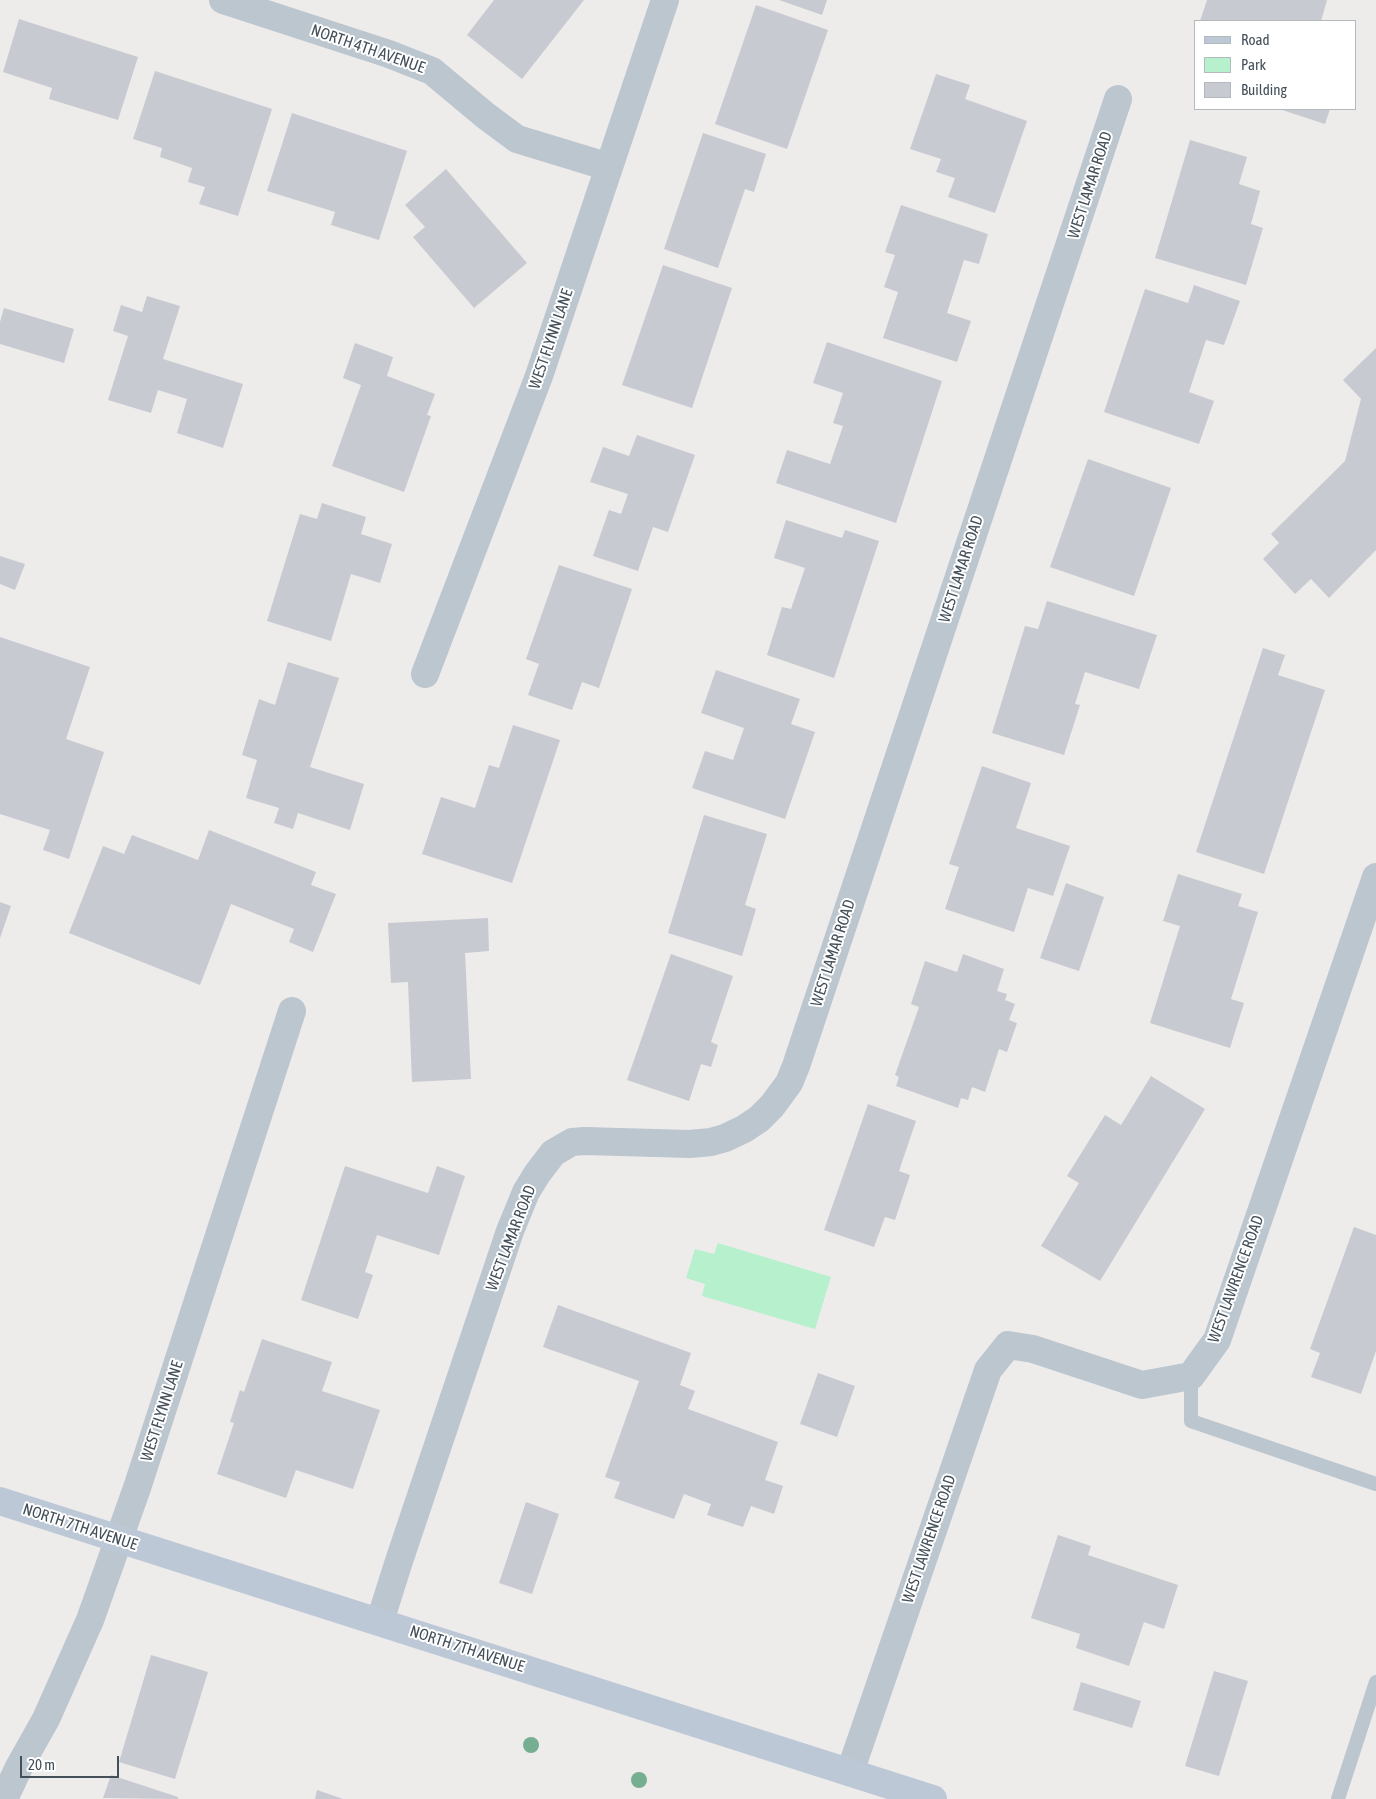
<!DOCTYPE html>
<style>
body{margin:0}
#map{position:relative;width:1376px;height:1799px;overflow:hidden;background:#eeebeb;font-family:"Asap Condensed",sans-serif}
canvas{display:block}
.legend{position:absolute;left:1194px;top:20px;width:162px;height:90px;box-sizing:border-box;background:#fff;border:1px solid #b4b9bd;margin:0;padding:6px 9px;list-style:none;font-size:15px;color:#434f59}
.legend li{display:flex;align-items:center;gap:10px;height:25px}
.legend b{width:25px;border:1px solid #b4b9bd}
.scale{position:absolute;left:20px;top:1756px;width:99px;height:22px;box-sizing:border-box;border:2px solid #434f59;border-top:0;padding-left:6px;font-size:15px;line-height:18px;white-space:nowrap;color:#434f59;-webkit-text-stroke:4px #fff;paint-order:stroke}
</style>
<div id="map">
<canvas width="1376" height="1799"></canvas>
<ul class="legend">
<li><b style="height:6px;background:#bcc8d6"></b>Road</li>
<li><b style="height:14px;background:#b6f0cd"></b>Park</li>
<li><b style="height:14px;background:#c8cad1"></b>Building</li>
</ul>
<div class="scale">20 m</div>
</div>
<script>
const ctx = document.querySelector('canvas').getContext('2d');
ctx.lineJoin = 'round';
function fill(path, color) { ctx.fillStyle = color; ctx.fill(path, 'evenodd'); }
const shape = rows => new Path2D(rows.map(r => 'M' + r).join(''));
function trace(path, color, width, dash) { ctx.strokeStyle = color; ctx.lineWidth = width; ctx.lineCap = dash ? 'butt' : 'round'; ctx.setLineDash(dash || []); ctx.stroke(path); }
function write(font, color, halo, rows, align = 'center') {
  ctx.font = font + ' "Asap Condensed",sans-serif'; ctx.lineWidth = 4; ctx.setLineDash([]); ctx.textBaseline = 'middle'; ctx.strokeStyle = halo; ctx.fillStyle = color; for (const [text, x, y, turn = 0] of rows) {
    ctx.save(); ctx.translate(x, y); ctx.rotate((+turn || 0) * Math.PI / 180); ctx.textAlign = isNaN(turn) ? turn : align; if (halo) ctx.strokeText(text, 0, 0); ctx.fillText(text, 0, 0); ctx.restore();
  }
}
fill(shape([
 [718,1243,831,1277,815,1329,702,1296,705,1284,686,1278,695,1249,714,1254]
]), '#b6f0cd');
fill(shape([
 [494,0,584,0,522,79,467,35],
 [779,0,827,0,822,15],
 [1207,0,1327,0,1321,21,1200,21],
 [756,5,828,30,787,149,715,124],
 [19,19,138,57,118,120,49,99,52,88,3,72],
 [155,71,272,109,238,216,199,204,205,187,188,182,192,168,160,157,162,148,133,139],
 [936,74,970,85,965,99,1027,121,995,213,948,197,955,178,936,172,941,159,910,149],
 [1279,109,1330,109,1325,124],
 [292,113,407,151,379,240,331,225,335,212,267,191],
 [703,133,766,154,754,192,745,189,718,268,664,249],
 [1190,140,1247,157,1239,184,1260,191,1251,224,1263,228,1246,285,1155,258],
 [446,169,527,263,474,308,413,237,425,227,405,205],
 [901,205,988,234,979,264,964,260,947,313,971,321,957,362,883,338,898,292,884,287,895,255,885,252],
 [663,265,732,288,692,408,622,385],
 [1194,285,1240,301,1224,345,1206,340,1189,392,1214,401,1199,444,1104,412,1145,289,1188,303],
 [147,296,180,306,163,359,243,384,223,448,177,433,187,399,158,390,151,413,108,400,128,336,113,331,121,305,142,312],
 [4,308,74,329,64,363,0,344,0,322],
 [827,342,942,381,896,523,776,483,787,450,830,464,843,426,833,423,843,393,813,383],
 [355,343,393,357,387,376,435,394,427,415,431,416,404,492,332,466,361,385,343,378],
 [1376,348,1376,550,1329,598,1311,579,1295,594,1263,559,1279,543,1271,534,1345,461,1361,399,1343,380],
 [637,435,695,455,668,532,653,527,638,571,593,556,609,510,621,514,628,494,590,482,603,447,629,456],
 [1088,459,1171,488,1134,596,1050,567],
 [322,503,366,517,361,534,392,544,380,583,351,574,331,641,267,621,300,514,317,519],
 [786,520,842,538,845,530,879,541,834,678,767,655,782,607,791,609,805,568,774,558],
 [0,556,25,564,15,590,0,584],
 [559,565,632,589,599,688,582,682,572,710,528,695,539,664,526,659],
 [1047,601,1157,635,1139,689,1085,672,1075,704,1080,705,1064,755,992,733,1025,626,1038,629],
 [0,637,90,667,66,739,104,752,69,859,43,850,50,830,0,814],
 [1263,648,1285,655,1278,675,1325,690,1264,874,1196,852],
 [288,662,339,678,310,767,364,784,350,830,298,813,293,829,274,823,279,808,246,798,257,760,242,755,259,699,275,705],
 [716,670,800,699,791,724,815,732,785,819,692,788,705,751,733,760,744,728,701,713],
 [513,725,560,740,512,883,422,854,441,797,475,808,489,765,499,768],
 [982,766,1031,783,1016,828,1070,846,1053,896,1028,888,1014,932,945,909,959,867,949,864],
 [704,815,767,834,745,905,756,909,742,956,668,933],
 [209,830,316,872,311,885,336,894,313,952,289,942,294,929,231,904,200,985,69,933,103,846,124,854,132,835,198,860],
 [1178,874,1242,894,1238,906,1258,912,1231,999,1244,1003,1230,1048,1150,1023,1180,926,1163,921],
 [1066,883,1104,897,1079,971,1040,958],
 [0,902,11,906,0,938],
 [488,918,489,951,465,953,471,1079,412,1082,408,982,391,983,388,923],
 [671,954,733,976,711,1042,718,1045,711,1067,701,1064,689,1101,627,1080],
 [963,954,1004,969,997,991,1007,994,1005,1000,1015,1004,1009,1020,1017,1023,1007,1052,999,1049,985,1092,972,1087,968,1100,961,1098,958,1108,896,1086,899,1077,895,1075,919,1007,911,1004,925,961,957,972],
 [1151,1076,1205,1109,1100,1281,1041,1246,1079,1183,1067,1176,1105,1115,1121,1125],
 [868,1104,916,1121,899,1171,910,1175,895,1220,885,1217,874,1247,824,1230],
 [345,1166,428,1193,437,1166,465,1176,439,1255,377,1235,365,1272,373,1275,358,1319,301,1300],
 [1354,1227,1376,1235,1376,1351,1361,1394,1311,1377,1320,1353,1310,1349],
 [558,1305,691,1353,680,1385,695,1391,688,1409,778,1442,765,1480,783,1486,774,1514,751,1506,743,1527,707,1515,711,1504,684,1494,674,1519,614,1498,620,1482,605,1477,639,1381,543,1347],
 [262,1339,332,1362,322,1391,380,1410,353,1489,296,1470,286,1498,217,1474,234,1423,230,1422,240,1390,244,1392],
 [818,1373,855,1386,837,1437,800,1424],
 [526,1502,559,1514,532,1594,499,1583],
 [1058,1535,1091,1546,1088,1555,1178,1585,1164,1629,1144,1622,1129,1666,1076,1648,1080,1634,1031,1618],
 [151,1655,208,1672,175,1779,119,1762],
 [1214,1671,1248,1681,1219,1776,1185,1766],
 [1081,1682,1141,1701,1132,1728,1073,1710],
 [111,1775,178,1797,178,1799,103,1798],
 [317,1790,343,1799,315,1799]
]), '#c8cad1');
trace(shape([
 [1191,1376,1191,1421,1376,1484],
 [1338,1799,1376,1682]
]), '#bbc6cf', 14);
trace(shape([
 [223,0,389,54,432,71,486,116,517,139,609,167],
 [425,674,539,376,665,0],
 [380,1621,399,1561,510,1231,526,1192,537,1174,553,1153,572,1142,585,1141,690,1144,711,1142,725,1138,744,1129,759,1119,772,1106,789,1083,796,1066,1118,99],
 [850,1772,988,1370,1008,1345,1033,1349,1142,1385,1191,1376,1217,1340,1376,877],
 [4,1799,19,1767,46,1719,90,1620,137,1488,292,1011]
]), '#bbc6cf', 28);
trace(shape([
 [0,1501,933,1799]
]), '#bcc8d6', 28);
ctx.fillStyle = '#75ae91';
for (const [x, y] of [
 [531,1745],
 [639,1780]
]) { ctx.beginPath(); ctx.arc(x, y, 8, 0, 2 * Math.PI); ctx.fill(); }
write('16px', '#434f59', '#fff', [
 ["NORTH 4TH AVENUE",368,49,19],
 ["WEST LAMAR ROAD",1090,185,-72],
 ["WEST FLYNN LANE",551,339,-71],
 ["WEST LAMAR ROAD",961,569,-72],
 ["WEST LAMAR ROAD",833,953,-72],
 ["WEST LAMAR ROAD",511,1238,-69],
 ["WEST LAWRENCE ROAD",1236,1279,-70],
 ["WEST FLYNN LANE",162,1411,-72],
 ["NORTH 7TH AVENUE",80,1527,18],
 ["WEST LAWRENCE ROAD",929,1539,-71],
 ["NORTH 7TH AVENUE",467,1649,18]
]);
</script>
